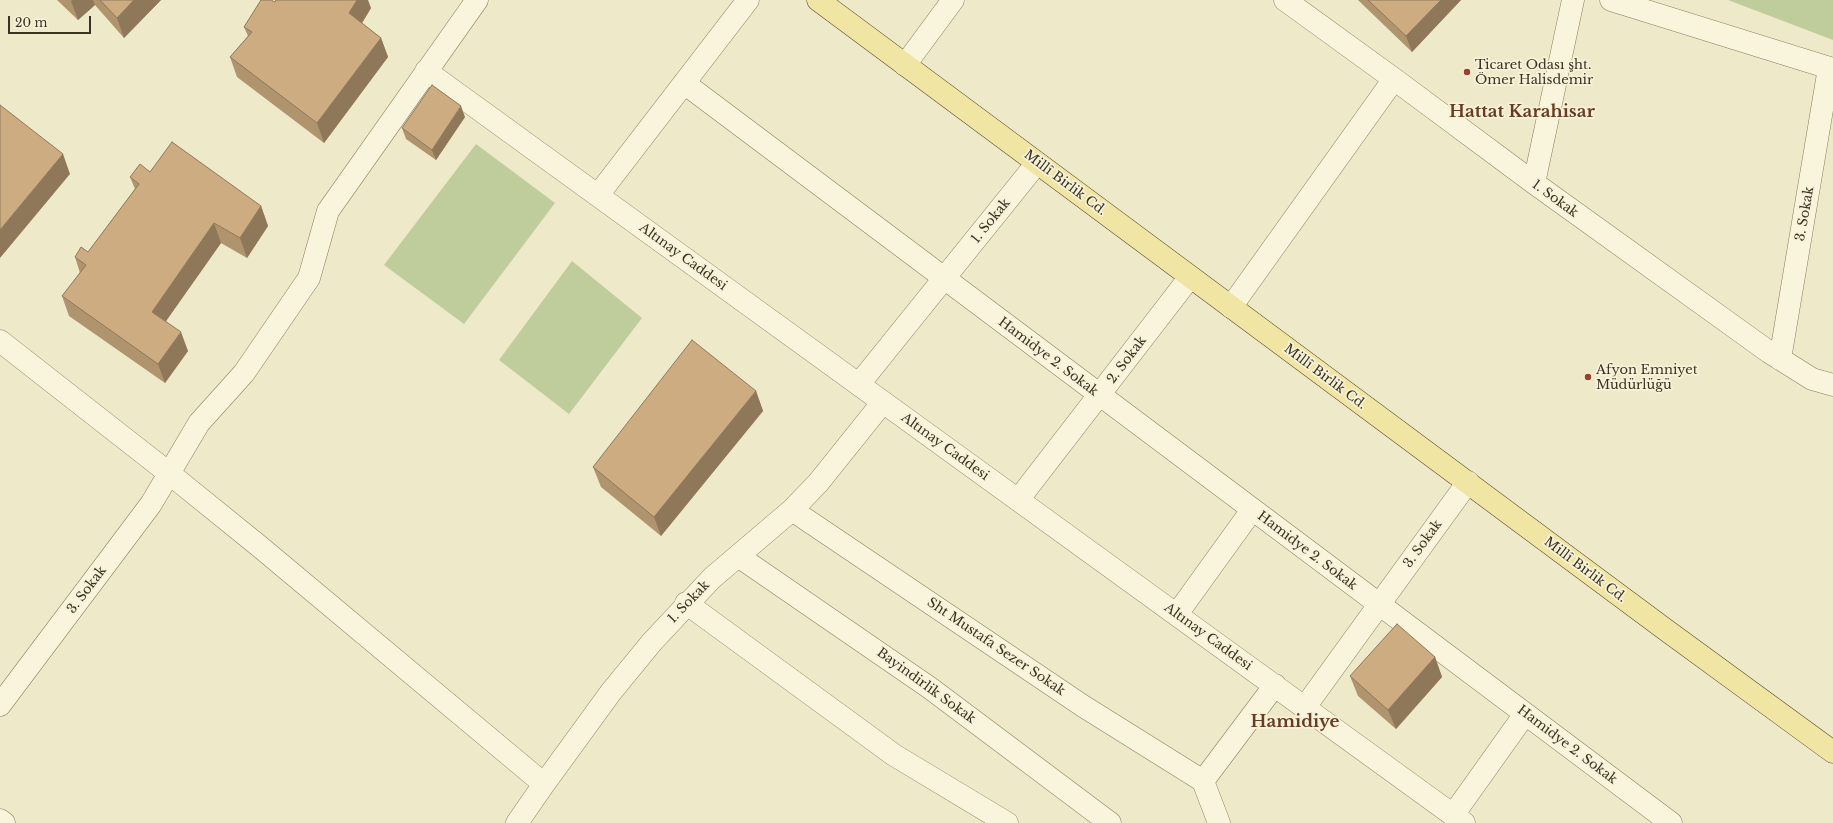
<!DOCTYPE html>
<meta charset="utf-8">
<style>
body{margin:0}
#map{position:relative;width:1833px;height:823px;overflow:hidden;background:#eee9c9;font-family:"Libre Baskerville",serif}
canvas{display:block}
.scale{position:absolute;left:8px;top:16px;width:83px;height:18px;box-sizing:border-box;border:2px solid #3b3221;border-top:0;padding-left:5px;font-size:12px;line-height:14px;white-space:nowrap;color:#3b3221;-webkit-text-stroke:3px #f6f2d9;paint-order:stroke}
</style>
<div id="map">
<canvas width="1833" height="823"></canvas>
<div class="scale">20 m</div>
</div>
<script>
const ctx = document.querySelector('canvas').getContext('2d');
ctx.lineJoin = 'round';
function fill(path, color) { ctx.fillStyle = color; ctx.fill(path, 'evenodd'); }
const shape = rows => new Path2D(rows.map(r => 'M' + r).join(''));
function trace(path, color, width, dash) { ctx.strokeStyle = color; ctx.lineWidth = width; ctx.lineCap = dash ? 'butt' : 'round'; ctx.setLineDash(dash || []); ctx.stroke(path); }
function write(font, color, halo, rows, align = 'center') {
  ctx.font = font + ' "Libre Baskerville",serif'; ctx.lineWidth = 3.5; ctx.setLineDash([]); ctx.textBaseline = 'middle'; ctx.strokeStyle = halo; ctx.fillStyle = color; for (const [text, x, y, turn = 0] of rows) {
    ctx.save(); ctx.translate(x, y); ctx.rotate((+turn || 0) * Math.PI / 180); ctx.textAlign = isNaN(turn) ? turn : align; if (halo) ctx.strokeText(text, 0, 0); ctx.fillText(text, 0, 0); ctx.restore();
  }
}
fill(shape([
 [1728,0,1833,0,1833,40],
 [476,144,555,203,464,324,384,265],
 [572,261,642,318,569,414,499,360]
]), '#bfcd9d');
const minor = shape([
 [1285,0,1394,79,1534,183,1769,352,1812,379,1833,385],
 [1611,0,1833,69],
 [905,65,953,0],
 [426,71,1464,823],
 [684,83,1671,823],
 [1534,183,1573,0],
 [598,195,748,0],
 [1231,307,1394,79],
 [0,341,170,474,259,546,544,784],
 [1780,359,1829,68],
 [859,384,1037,163],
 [1018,500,1190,277],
 [792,510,1083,706,1203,781],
 [738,556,930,688,1110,823],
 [686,603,894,755,1007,823],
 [1177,614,1252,510],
 [0,705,151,504,199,423,244,373,309,278,328,211,477,0],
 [1305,707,1468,482],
 [1453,815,1525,714],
 [0,820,4,823],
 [517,823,544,784,611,692,652,642,712,578,792,510,818,483,883,402],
 [1219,823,1203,781,1275,685]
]);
const primary = shape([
 [818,0,1666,630,1833,752]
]);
trace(minor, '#8b7d5e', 23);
trace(primary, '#594b31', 23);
trace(minor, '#f9f5dd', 22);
trace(primary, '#f0e5a3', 22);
fill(shape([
 [57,0,161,0,124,38,95,5,78,20],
 [1358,0,1461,0,1412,52,1359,1],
 [275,2,371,8,362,23,381,38,388,57,324,143,237,77,230,57,248,36,244,27],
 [465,117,436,160,406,139,402,128],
 [150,172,261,206,268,226,247,258,221,243,166,321,188,351,165,383,69,316,62,296,80,273,75,257,88,252,135,189,130,177],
 [756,391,763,411,661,536,601,487,593,467],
 [1435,657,1442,677,1396,729,1358,696,1350,676]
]), '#af946e');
fill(shape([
 [72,0,93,0,95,5,78,20,71,1],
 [134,0,161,0,124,38,117,18],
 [357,0,368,0,371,8,356,33,349,13],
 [1441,0,1461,0,1412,52,1406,36],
 [381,38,388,57,324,143,317,123],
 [461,106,465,117,436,160,432,150],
 [63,154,70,174,0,258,0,230],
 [261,206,268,226,247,258,240,238],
 [214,223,221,243,159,331,152,312],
 [181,332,188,351,165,383,158,364],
 [756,391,763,411,661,536,654,517],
 [1435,657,1442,677,1396,729,1388,710]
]), '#8f785a');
const building = shape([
 [100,0,134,0,117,18,100,0],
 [261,0,271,0,275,2,276,0,357,0,349,13,381,38,317,123,230,57,252,32,244,27,261,0],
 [1368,0,1441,0,1406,36,1368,0],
 [432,85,461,106,432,150,402,128,432,85],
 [0,105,63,154,0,230,0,105],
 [172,142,261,206,240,238,214,223,152,312,181,332,158,364,62,296,86,265,75,257,81,247,88,252,139,184,130,177,140,164,150,172,172,142],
 [692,340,756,391,654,517,593,467,692,340],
 [1397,624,1435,657,1388,710,1350,676,1397,624]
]);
fill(building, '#ccac80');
trace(building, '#8f785a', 1);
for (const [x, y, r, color] of [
 [1467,72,4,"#99402f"],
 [1588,377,4,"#99402f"]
]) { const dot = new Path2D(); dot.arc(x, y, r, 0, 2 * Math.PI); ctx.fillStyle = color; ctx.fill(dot); trace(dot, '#f6f2d9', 1.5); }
write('13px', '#3b3221', '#f6f2d9', [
 ["Ticaret Odası şht.",1475,65],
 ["Ömer Halisdemir",1475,80],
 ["Afyon Emniyet",1596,370],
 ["Müdürlüğü",1596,385]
], 'left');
write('13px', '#3b3221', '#f6f2d9', [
 ["Millî Birlik Cd.",1065,183,37],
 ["1. Sokak",1555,199,36],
 ["3. Sokak",1805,214,-80],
 ["1. Sokak",991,221,-51],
 ["Altınay Caddesi",683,257,36],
 ["Hamidye 2. Sokak",1048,357,37],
 ["2. Sokak",1127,360,-53],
 ["Millî Birlik Cd.",1325,377,37],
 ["Altınay Caddesi",945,447,36],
 ["3. Sokak",1423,544,-54],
 ["Hamidye 2. Sokak",1307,551,37],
 ["Millî Birlik Cd.",1585,570,37],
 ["3. Sokak",87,590,-53],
 ["1. Sokak",689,602,-46],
 ["Altınay Caddesi",1208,637,36],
 ["Sht Mustafa Sezer Sokak",996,647,34],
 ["Bayindirlik Sokak",926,686,36],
 ["Hamidye 2. Sokak",1567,745,37]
]);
write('bold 17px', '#673c21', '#f6f2d9', [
 ["Hattat Karahisar",1522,112],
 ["Hamidiye",1295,722]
]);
</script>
